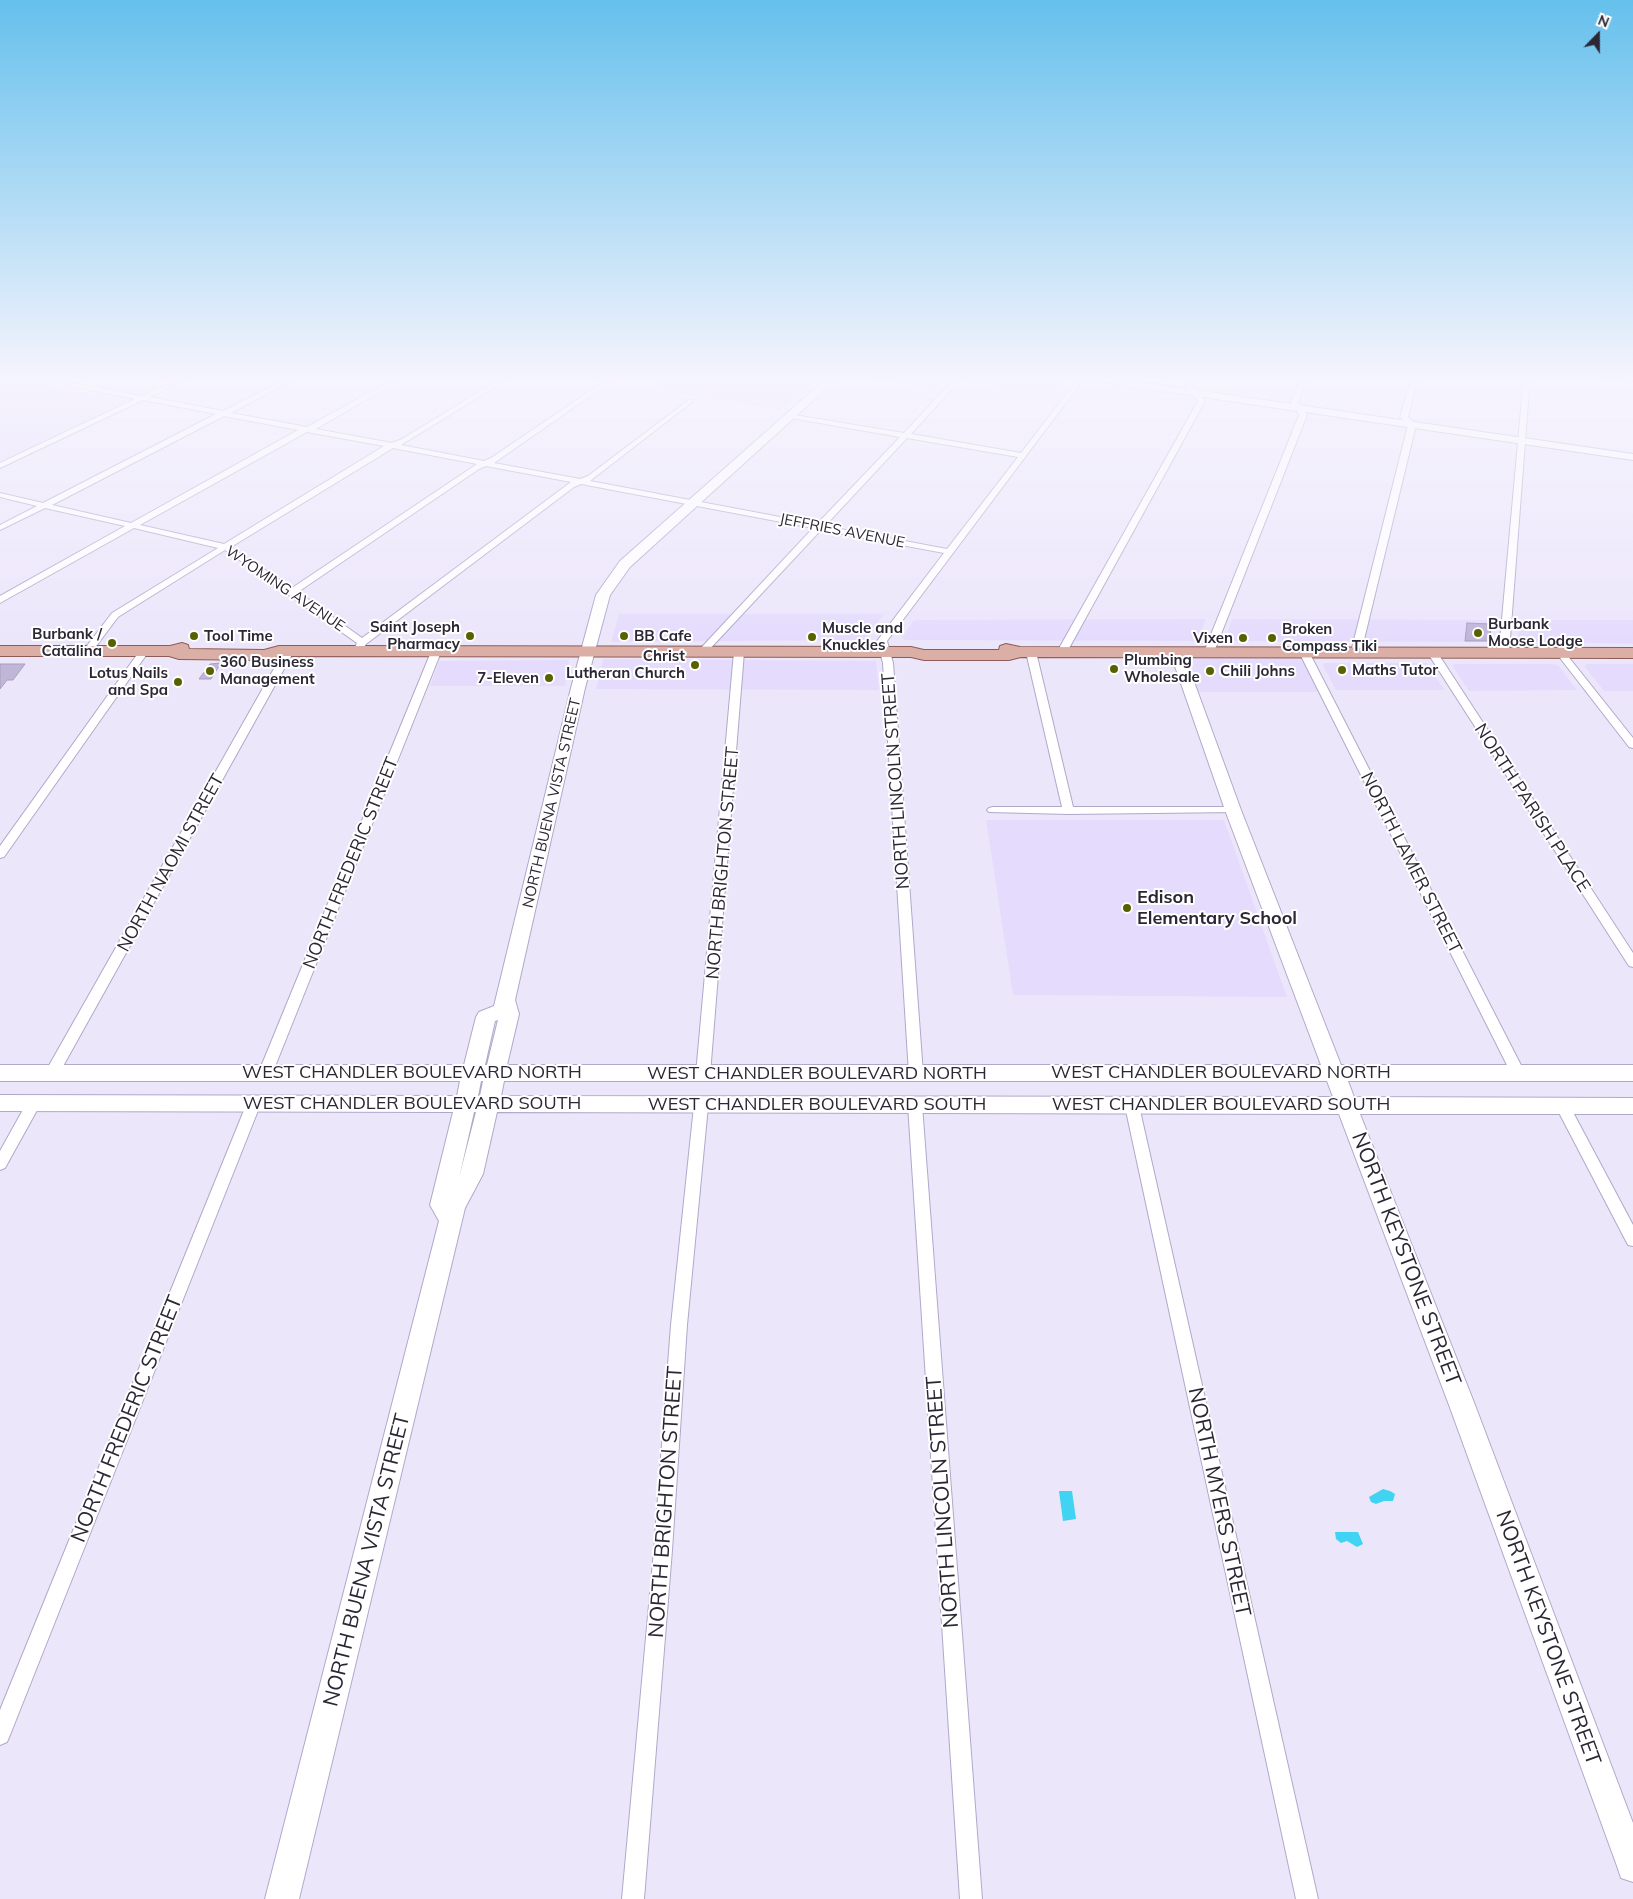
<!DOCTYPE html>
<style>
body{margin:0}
#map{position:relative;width:1633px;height:1899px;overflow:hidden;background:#ece6fb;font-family:Mulish,sans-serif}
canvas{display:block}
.north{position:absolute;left:1573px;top:10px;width:50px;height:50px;-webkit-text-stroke:4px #fff;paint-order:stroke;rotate:22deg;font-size:14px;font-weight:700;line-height:20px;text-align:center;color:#2b2734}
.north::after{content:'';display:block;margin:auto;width:18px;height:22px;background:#2b2734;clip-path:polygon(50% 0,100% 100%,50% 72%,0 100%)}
</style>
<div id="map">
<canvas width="1633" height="1899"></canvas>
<div class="north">N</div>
</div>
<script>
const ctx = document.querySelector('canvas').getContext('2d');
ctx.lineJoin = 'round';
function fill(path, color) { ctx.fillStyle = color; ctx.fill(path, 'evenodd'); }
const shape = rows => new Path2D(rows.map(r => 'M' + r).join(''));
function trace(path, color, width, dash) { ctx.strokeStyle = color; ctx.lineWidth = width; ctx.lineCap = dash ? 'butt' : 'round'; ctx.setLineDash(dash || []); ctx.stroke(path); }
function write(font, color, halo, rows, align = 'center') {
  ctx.font = font + ' Mulish,sans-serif'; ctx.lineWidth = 4; ctx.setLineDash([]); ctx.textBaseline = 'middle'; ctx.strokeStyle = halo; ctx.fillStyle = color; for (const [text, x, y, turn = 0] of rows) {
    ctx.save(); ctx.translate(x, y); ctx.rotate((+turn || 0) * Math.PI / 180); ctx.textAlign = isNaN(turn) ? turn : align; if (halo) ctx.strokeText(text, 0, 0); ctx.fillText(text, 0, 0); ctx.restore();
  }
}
fill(shape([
 [0,376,4,376,128,400,0,462],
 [670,376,819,376,781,410,652,389],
 [852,376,949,376,936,389],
 [970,376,1041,376,1064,381,1054,395,965,382],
 [619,614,884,614,864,640,611,642],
 [1206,619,1197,641,904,640,902,637,914,620],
 [1232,619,1493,620,1490,642,1229,641,1225,639],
 [1520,620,1633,620,1633,644,1521,641,1517,640],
 [1180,654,1305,654,1326,692,1190,692],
 [603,659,876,661,879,690,596,689],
 [569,660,565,686,430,686,439,661],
 [1324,663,1427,663,1444,690,1336,690,1323,666],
 [1456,664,1551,664,1558,665,1577,690,1469,691,1452,665],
 [1587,664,1633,664,1633,691,1604,691,1584,666],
 [986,820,1224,820,1287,997,1013,995]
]), '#e5dcfd');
fill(shape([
 [1383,1489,1390,1491,1395,1494,1393,1501,1384,1501,1376,1504,1371,1502,1369,1497],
 [1059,1491,1072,1491,1076,1519,1063,1521],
 [1335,1532,1358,1532,1363,1544,1357,1547,1347,1541,1341,1543,1336,1539]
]), '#40d3f2');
const building = shape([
 [1467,623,1491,624,1490,641,1465,641,1467,623],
 [221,663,211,679,199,679,210,664,221,663],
 [0,664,25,664,13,680,7,680,0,689,0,664]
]);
fill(building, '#c0b6d8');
trace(building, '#a89fc0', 1);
const street = shape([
 [23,376,37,376,142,396,184,376,192,376,150,397,223,411,292,376,300,376,231,413,307,427,399,376,407,376,316,429,392,443,402,439,505,376,513,376,401,445,484,461,491,458,612,376,619,376,494,463,580,479,588,476,690,399,692,400,692,402,590,481,817,524,900,437,791,418,787,416,788,414,904,433,957,376,964,376,911,434,1021,453,1080,376,1086,376,887,641,893,663,923,1074,921,1078,916,1079,911,1078,909,1074,883,663,877,641,944,553,821,530,706,653,703,654,698,651,700,649,813,528,581,484,574,487,366,644,361,653,358,654,353,651,357,643,225,550,118,617,91,653,88,654,83,651,112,613,218,548,134,528,0,603,0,596,125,526,45,508,0,530,0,525,37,506,0,497,0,493,43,503,216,414,143,400,0,468,0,463,135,399,23,376],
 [224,416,298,430,131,523,52,505,224,416],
 [307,432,384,446,224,544,140,525,307,432],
 [907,438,1018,457,947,549,825,526,907,438],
 [393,448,477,464,292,588,231,547,393,448],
 [486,466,571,482,362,638,298,592,479,469,486,466],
 [1192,376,1198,376,1193,386,1205,401,1067,652,1065,654,1059,654,1057,652,1198,401,1186,386,1192,376],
 [1302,376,1308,376,1298,402,1307,415,1214,652,1212,654,1206,654,1204,652,1299,415,1291,402,1302,376],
 [1412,376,1418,376,1408,417,1416,425,1361,652,1356,655,1351,652,1408,425,1400,417,1412,376],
 [1524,376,1530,376,1509,652,1504,655,1499,652,1524,376],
 [1599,376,1633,378,1633,382,1602,378,1599,376],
 [144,648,149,651,4,857,0,858,0,846,141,649,144,648],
 [289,648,294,651,57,1077,47,1077,45,1073,47,1069,284,651,289,648],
 [436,649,441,652,272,1074,270,1078,265,1079,260,1078,258,1074,431,652,436,649],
 [739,649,744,652,710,1074,708,1078,703,1079,698,1078,696,1074,734,652,739,649],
 [1031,649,1036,652,1073,807,1233,807,1237,808,1239,810,1237,812,1069,814,989,812,987,810,989,808,993,807,1062,807,1026,652,1031,649],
 [1304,649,1309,652,1525,1073,1523,1077,1513,1077,1511,1073,1299,652,1304,649],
 [1432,649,1437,652,1633,953,1633,967,1629,966,1427,652,1432,649],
 [1560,649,1563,650,1633,738,1633,748,1629,747,1557,654,1557,650,1560,649],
 [34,1098,39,1099,41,1103,5,1168,0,1170,0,1151,29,1099,34,1098],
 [254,1098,259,1099,261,1103,10,1735,7,1742,0,1745,0,1710,247,1103,249,1099,254,1098],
 [915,1100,920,1101,922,1105,982,1899,960,1899,908,1105,910,1101,915,1100],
 [1562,1100,1567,1101,1633,1225,1633,1246,1628,1245,1555,1105,1557,1101,1562,1100],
 [701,1101,706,1102,708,1106,687,1325,672,1550,644,1899,622,1899,654,1550,671,1325,694,1106,696,1102,701,1101],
 [1132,1101,1137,1102,1139,1106,1318,1899,1296,1899,1125,1106,1127,1102,1132,1101]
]);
const secondary = shape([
 [829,376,840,376,630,567,610,595,585,688,515,1000,519,1014,507,1065,1321,1065,1225,810,1170,652,1172,649,1182,649,1241,810,1341,1065,1633,1065,1633,1081,1348,1081,1354,1097,1633,1098,1633,1114,1360,1114,1475,1405,1633,1823,1633,1882,1621,1878,1617,1866,1449,1405,1339,1114,497,1112,483,1174,465,1208,299,1899,265,1899,439,1221,430,1205,453,1112,0,1111,0,1095,457,1096,460,1081,0,1081,0,1065,464,1065,476,1017,479,1012,494,1006,571,688,596,595,620,561,829,376],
 [498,1020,487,1065,485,1065,495,1021,498,1020],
 [481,1081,483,1081,480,1096,478,1096,481,1081],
 [504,1081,1327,1081,1333,1097,501,1096,504,1081],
 [474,1112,476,1112,459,1178,474,1112],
 [1074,376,1100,376,1633,454,1633,460,1079,379,1074,376]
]);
const primary = shape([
 [182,643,188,645,189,649,264,650,279,646,358,646,911,647,924,650,999,650,1000,646,1006,644,1020,647,1633,648,1633,658,1021,657,1009,660,924,660,911,657,279,656,264,660,179,659,169,656,0,656,0,646,170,646,182,643]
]);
trace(street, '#b1a8c9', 2);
trace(secondary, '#b1a8c9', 2);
trace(primary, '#8e5c57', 2);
fill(street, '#fff');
fill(secondary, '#fff');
fill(primary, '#dbaea6');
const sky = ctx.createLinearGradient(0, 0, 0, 642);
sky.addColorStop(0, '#65c0ec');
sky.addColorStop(0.59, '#f6f4fd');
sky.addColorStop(1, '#f6f4fd00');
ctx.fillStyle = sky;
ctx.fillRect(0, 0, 1633, 642);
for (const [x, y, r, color] of [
 [1478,633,5,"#576100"],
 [194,636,5,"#576100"],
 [470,636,5,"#576100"],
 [624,636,5,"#576100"],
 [812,637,5,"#576100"],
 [1243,638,5,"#576100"],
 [1272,638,5,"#576100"],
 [112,643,5,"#576100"],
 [695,665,5,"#576100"],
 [1114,669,5,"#576100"],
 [1342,670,5,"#576100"],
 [210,671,5,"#576100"],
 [1210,671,5,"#576100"],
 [549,678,5,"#576100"],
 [178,682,5,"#576100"],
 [1127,908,5,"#576100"]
]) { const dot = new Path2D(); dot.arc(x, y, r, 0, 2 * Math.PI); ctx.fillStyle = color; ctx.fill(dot); trace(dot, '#fff', 2); }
write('15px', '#2b2734', '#fff', [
 ["JEFFRIES AVENUE",842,531,11],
 ["WYOMING AVENUE",285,589,34],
 ["NORTH BUENA VISTA STREET",552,803,-77]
]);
write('bold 15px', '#2b2734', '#fff', [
 ["Burbank",1488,624],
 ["Moose Lodge",1488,641],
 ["Saint Joseph",460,627,"right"],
 ["Pharmacy",460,644,"right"],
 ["Muscle and",822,628],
 ["Knuckles",822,645],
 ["Broken",1282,629],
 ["Compass Tiki",1282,646],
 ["Burbank /",102,634,"right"],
 ["Catalina",102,651,"right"],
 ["Tool Time",204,636],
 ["BB Cafe",634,636],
 ["Vixen",1233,638,"right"],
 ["Christ",685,656,"right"],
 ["Lutheran Church",685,673,"right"],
 ["Plumbing",1124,660],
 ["Wholesale",1124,677],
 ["360 Business",220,662],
 ["Management",220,679],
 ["Maths Tutor",1352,670],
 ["Chili Johns",1220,671],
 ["Lotus Nails",168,673,"right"],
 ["and Spa",168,690,"right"],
 ["7-Eleven",539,678,"right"]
], 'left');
write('18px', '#2b2734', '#fff', [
 ["NORTH LINCOLN STREET",896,781,-94],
 ["NORTH PARISH PLACE",1532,808,57],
 ["NORTH NAOMI STREET",171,863,-61],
 ["NORTH FREDERIC STREET",351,863,-68],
 ["NORTH BRIGHTON STREET",723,863,-85],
 ["NORTH LAMER STREET",1411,863,63],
 ["WEST CHANDLER BOULEVARD NORTH",412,1073],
 ["WEST CHANDLER BOULEVARD NORTH",1221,1073],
 ["WEST CHANDLER BOULEVARD NORTH",817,1074],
 ["WEST CHANDLER BOULEVARD SOUTH",412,1104],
 ["WEST CHANDLER BOULEVARD SOUTH",817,1105],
 ["WEST CHANDLER BOULEVARD SOUTH",1221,1105]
]);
write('bold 18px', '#2b2734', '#fff', [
 ["Edison",1137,898],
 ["Elementary School",1137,919]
], 'left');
write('21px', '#2b2734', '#fff', [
 ["NORTH KEYSTONE STREET",1406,1259,69],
 ["NORTH FREDERIC STREET",127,1419,-68],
 ["NORTH BRIGHTON STREET",666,1502,-86],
 ["NORTH LINCOLN STREET",943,1502,-94],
 ["NORTH MYERS STREET",1219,1502,78],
 ["NORTH BUENA VISTA STREET",367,1560,-76],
 ["NORTH KEYSTONE STREET",1548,1638,70]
]);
</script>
